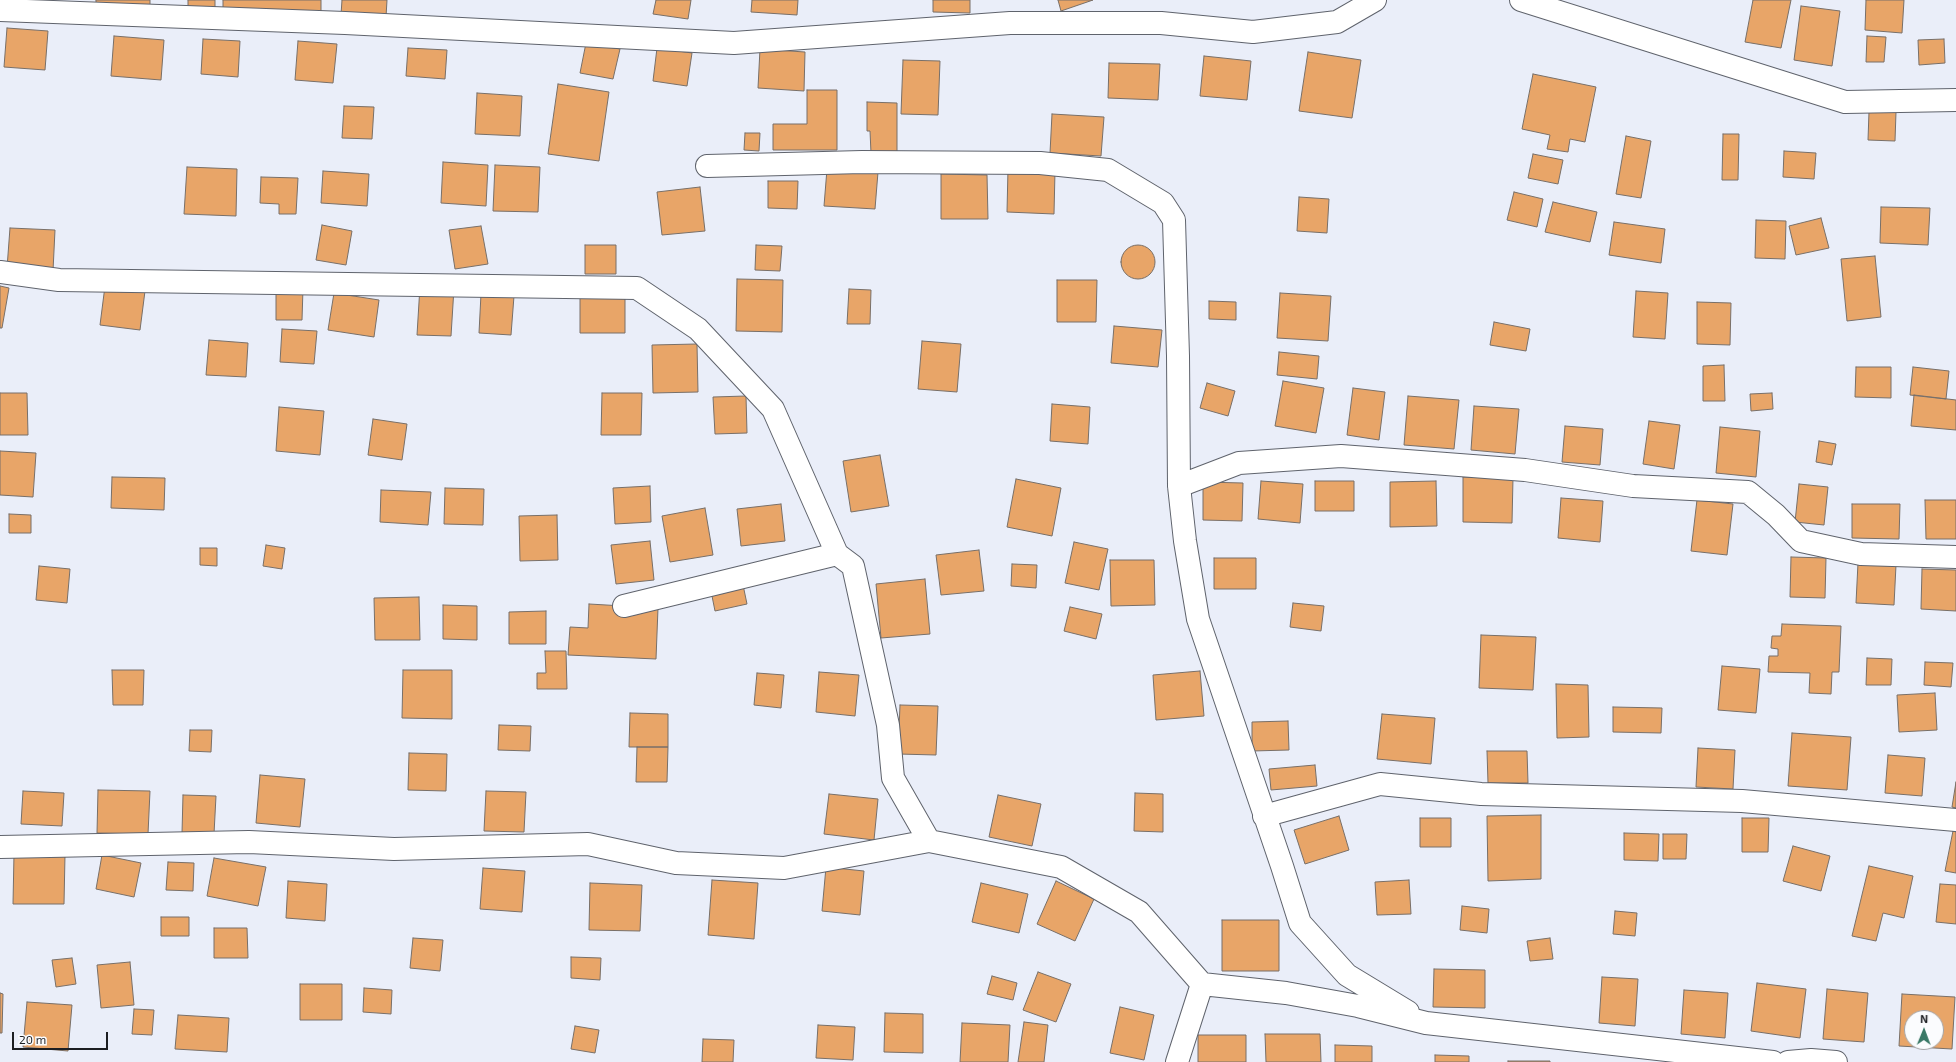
<!DOCTYPE html>
<style>
body{margin:0}
#map{position:relative;width:1956px;height:1062px;overflow:hidden;background:#eaeef9;font-family:"Exo 2",sans-serif}
canvas{display:block}
.north{position:absolute;left:1904px;top:1010px;width:40px;height:40px;box-sizing:border-box;background:#fbfcfe;border:1px solid #a2a3a6;border-radius:50%;rotate:1deg;font-size:11px;font-weight:700;line-height:16px;text-align:center;color:#1c1e22}
.north::after{content:'';display:block;margin:auto;width:14px;height:18px;background:#397866;clip-path:polygon(50% 0,100% 100%,50% 72%,0 100%)}
.scale{position:absolute;left:12px;top:1032px;width:96px;height:18px;box-sizing:border-box;border:2px solid #1c1e22;border-top:0;padding-left:5px;font-size:12px;line-height:14px;white-space:nowrap;color:#1c1e22;-webkit-text-stroke:3px #fbfcfe;paint-order:stroke}
</style>
<div id="map">
<canvas width="1956" height="1062"></canvas>
<div class="north">N</div>
<div class="scale">20 m</div>
</div>
<script>
const ctx = document.querySelector('canvas').getContext('2d');
ctx.lineJoin = 'round';
function fill(path, color) { ctx.fillStyle = color; ctx.fill(path, 'evenodd'); }
const shape = rows => new Path2D(rows.map(r => 'M' + r).join(''));
function trace(path, color, width, dash) { ctx.strokeStyle = color; ctx.lineWidth = width; ctx.lineCap = dash ? 'butt' : 'round'; ctx.setLineDash(dash || []); ctx.stroke(path); }
const building = shape([
 [96,0,150,0,150,7,96,4,96,0],
 [188,0,215,0,215,13,188,13,188,0],
 [223,0,321,0,321,13,223,11,223,0],
 [342,0,387,0,386,17,341,15,342,0],
 [656,0,691,0,688,19,653,14,656,0],
 [752,0,798,0,797,15,751,12,752,0],
 [933,0,970,0,970,13,933,12,933,0],
 [1058,0,1093,0,1061,11,1058,0],
 [1753,0,1791,0,1781,48,1745,42,1753,0],
 [1866,0,1904,0,1902,33,1865,30,1866,0],
 [1801,6,1840,11,1832,66,1794,60,1801,6],
 [7,28,48,31,45,70,4,67,7,28],
 [114,36,164,40,161,80,111,76,114,36],
 [1867,36,1886,37,1884,62,1866,62,1867,36],
 [203,39,240,41,238,77,201,74,203,39],
 [1944,39,1945,63,1919,65,1918,40,1944,39],
 [298,41,337,44,333,83,295,80,298,41],
 [586,43,620,49,613,79,580,73,586,43],
 [408,48,447,50,445,79,406,76,408,48],
 [657,48,692,53,687,86,653,81,657,48],
 [760,49,805,52,804,91,758,88,760,49],
 [1308,52,1361,60,1352,118,1299,111,1308,52],
 [1204,56,1251,61,1247,100,1200,96,1204,56],
 [903,60,940,61,938,115,901,114,903,60],
 [1109,63,1160,64,1158,100,1108,98,1109,63],
 [1533,74,1596,87,1585,142,1570,139,1568,152,1547,149,1550,135,1522,129,1533,74],
 [558,84,609,92,599,161,548,154,558,84],
 [807,90,837,90,837,150,773,150,773,124,807,124,807,90],
 [477,93,522,96,520,136,475,134,477,93],
 [867,102,897,103,897,153,871,153,870,131,867,131,867,102],
 [344,106,374,107,372,139,342,138,344,106],
 [1869,112,1896,112,1895,141,1868,140,1869,112],
 [1052,114,1104,117,1101,156,1050,153,1052,114],
 [745,133,760,133,759,151,744,150,745,133],
 [1723,134,1739,134,1738,180,1722,180,1723,134],
 [1626,136,1651,141,1641,198,1616,194,1626,136],
 [1784,151,1816,153,1814,179,1783,177,1784,151],
 [1533,154,1563,160,1558,184,1528,178,1533,154],
 [443,162,488,165,486,206,441,203,443,162],
 [495,165,540,167,538,212,493,211,495,165],
 [187,167,237,169,236,216,184,214,187,167],
 [827,169,878,172,875,209,824,206,827,169],
 [1008,169,1055,171,1054,214,1007,212,1008,169],
 [323,171,369,174,367,206,321,203,323,171],
 [941,174,987,175,988,219,941,219,941,174],
 [261,177,298,178,296,214,279,214,279,204,260,203,261,177],
 [768,181,798,181,797,209,768,208,768,181],
 [700,187,705,231,662,235,657,192,700,187],
 [1514,192,1543,199,1537,227,1507,220,1514,192],
 [1299,197,1329,199,1327,233,1297,231,1299,197],
 [1553,202,1597,212,1590,242,1545,232,1553,202],
 [1881,207,1930,208,1928,245,1880,243,1881,207],
 [1821,218,1829,248,1796,255,1789,226,1821,218],
 [1756,220,1786,221,1785,259,1755,258,1756,220],
 [1614,222,1665,229,1661,263,1609,255,1614,222],
 [322,225,352,231,346,265,316,260,322,225],
 [481,226,488,264,455,269,449,230,481,226],
 [10,228,55,230,53,271,7,268,10,228],
 [585,245,616,245,616,274,585,274,585,245],
 [756,245,782,246,780,271,755,270,756,245],
 '1121 262a17 17 0 1 1 34 0a17 17 0 1 1-34 0Z',
 [1875,256,1881,317,1847,321,1841,259,1875,256],
 [737,279,783,280,782,332,736,331,737,279],
 [1057,280,1097,280,1096,322,1057,322,1057,280],
 [0,286,9,288,2,328,0,328,0,286],
 [105,286,145,291,140,330,100,325,105,286],
 [420,286,454,288,451,336,417,335,420,286],
 [276,288,303,288,302,320,276,320,276,288],
 [849,289,871,290,870,324,847,324,849,289],
 [1636,291,1668,293,1665,339,1633,337,1636,291],
 [334,293,379,300,374,337,328,330,334,293],
 [1280,293,1331,296,1328,341,1277,338,1280,293],
 [481,294,514,296,511,335,479,333,481,294],
 [580,294,625,294,625,333,580,333,580,294],
 [1209,301,1236,302,1236,320,1209,319,1209,301],
 [1697,302,1731,303,1730,345,1697,344,1697,302],
 [1494,322,1530,329,1526,351,1490,345,1494,322],
 [1114,326,1162,330,1158,367,1111,363,1114,326],
 [282,329,317,331,314,364,280,362,282,329],
 [209,340,248,343,246,377,206,375,209,340],
 [922,341,961,344,957,392,918,389,922,341],
 [697,344,698,392,653,393,652,345,697,344],
 [1279,352,1319,356,1317,379,1277,375,1279,352],
 [1724,365,1725,401,1703,401,1703,366,1724,365],
 [1856,367,1891,367,1891,398,1855,397,1856,367],
 [1913,367,1949,371,1946,399,1910,395,1913,367],
 [1283,381,1324,388,1316,433,1275,426,1283,381],
 [1207,383,1235,391,1228,416,1200,408,1207,383],
 [1353,388,1385,392,1379,440,1347,435,1353,388],
 [0,393,27,393,28,435,0,435,0,393],
 [602,393,642,393,641,435,601,435,602,393],
 [1772,393,1773,409,1751,411,1750,394,1772,393],
 [1914,395,1956,400,1956,430,1911,426,1914,395],
 [746,396,747,433,715,434,713,397,746,396],
 [1408,396,1459,400,1454,449,1404,445,1408,396],
 [1052,404,1090,407,1088,444,1050,441,1052,404],
 [1474,406,1519,409,1515,454,1471,450,1474,406],
 [279,407,324,411,320,455,276,451,279,407],
 [373,419,407,424,402,460,368,455,373,419],
 [1649,421,1680,425,1674,469,1643,464,1649,421],
 [1565,426,1603,429,1600,465,1562,462,1565,426],
 [1720,427,1760,431,1756,477,1716,473,1720,427],
 [1819,441,1836,444,1832,465,1816,462,1819,441],
 [0,451,36,453,33,497,0,495,0,451],
 [880,455,889,506,851,512,843,461,880,455],
 [112,477,165,478,164,510,111,508,112,477],
 [1463,477,1513,478,1512,523,1463,522,1463,477],
 [1016,479,1061,488,1052,536,1007,527,1016,479],
 [1261,481,1303,484,1300,523,1258,519,1261,481],
 [1315,481,1354,481,1354,511,1315,511,1315,481],
 [1436,481,1437,526,1390,527,1390,482,1436,481],
 [1203,482,1243,483,1242,521,1203,520,1203,482],
 [1799,484,1828,487,1824,525,1795,522,1799,484],
 [650,486,651,522,615,524,613,488,650,486],
 [445,488,484,489,483,525,444,524,445,488],
 [381,490,431,492,428,525,380,522,381,490],
 [1561,498,1603,501,1600,542,1558,538,1561,498],
 [1697,500,1733,504,1727,555,1691,551,1697,500],
 [1925,500,1956,500,1956,539,1926,539,1925,500],
 [781,504,785,541,741,546,737,509,781,504],
 [1852,504,1900,504,1899,539,1852,538,1852,504],
 [705,508,713,555,670,562,662,516,705,508],
 [9,514,31,515,31,533,9,533,9,514],
 [557,515,558,560,520,561,519,516,557,515],
 [650,541,654,580,616,584,611,545,650,541],
 [1074,542,1108,549,1099,590,1065,583,1074,542],
 [266,545,285,548,282,569,263,566,266,545],
 [200,548,217,548,217,566,200,565,200,548],
 [979,550,984,591,941,595,936,555,979,550],
 [1791,557,1826,558,1825,598,1790,597,1791,557],
 [1214,558,1256,558,1256,589,1214,589,1214,558],
 [1110,560,1154,560,1155,605,1111,606,1110,560],
 [1858,563,1896,565,1894,605,1856,603,1858,563],
 [1012,564,1037,565,1036,588,1011,586,1012,564],
 [39,566,70,569,67,603,36,600,39,566],
 [1922,569,1956,570,1956,611,1921,609,1922,569],
 [925,579,930,634,881,638,876,584,925,579],
 [742,580,747,604,715,611,710,586,742,580],
 [419,597,420,640,375,640,374,598,419,597],
 [1293,603,1324,606,1321,631,1290,627,1293,603],
 [589,604,658,608,656,659,568,655,570,627,588,628,589,604],
 [443,605,477,606,477,640,443,639,443,605],
 [1070,607,1102,614,1096,639,1064,631,1070,607],
 [546,611,546,644,509,644,509,612,546,611],
 [1782,624,1841,626,1839,672,1832,672,1831,694,1809,693,1810,673,1768,672,1769,656,1778,656,1778,649,1771,648,1772,636,1781,636,1782,624],
 [1481,635,1536,637,1533,690,1479,688,1481,635],
 [545,651,566,651,567,689,537,689,537,673,546,673,545,651],
 [1867,658,1892,659,1891,685,1866,685,1867,658],
 [1925,662,1953,663,1951,687,1924,685,1925,662],
 [1722,666,1760,669,1756,713,1718,710,1722,666],
 [112,670,144,670,143,705,113,705,112,670],
 [403,670,452,670,452,719,402,718,403,670],
 [1200,671,1204,716,1156,720,1153,675,1200,671],
 [819,672,859,675,855,716,816,712,819,672],
 [757,673,784,675,781,708,754,705,757,673],
 [1556,684,1588,685,1589,737,1557,738,1556,684],
 [1935,693,1937,730,1899,732,1897,695,1935,693],
 [900,705,938,706,936,755,898,754,900,705],
 [1613,707,1662,708,1661,733,1613,732,1613,707],
 [630,713,668,714,668,747,629,747,630,713],
 [1382,714,1435,718,1431,764,1377,759,1382,714],
 [1288,721,1289,750,1252,751,1252,722,1288,721],
 [499,725,531,726,530,751,498,750,499,725],
 [190,730,212,730,211,752,189,751,190,730],
 [1792,733,1851,737,1847,790,1788,786,1792,733],
 [637,747,668,747,667,782,636,782,637,747],
 [1698,748,1735,750,1733,789,1696,787,1698,748],
 [1487,751,1527,751,1528,783,1488,783,1487,751],
 [409,753,447,754,446,791,408,790,409,753],
 [1888,755,1925,758,1922,796,1885,793,1888,755],
 [1315,765,1317,786,1271,790,1269,769,1315,765],
 [260,775,305,779,300,827,256,823,260,775],
 [1956,782,1956,808,1952,807,1956,782],
 [98,790,150,791,148,834,97,833,98,790],
 [23,791,64,793,62,826,21,824,23,791],
 [486,791,526,792,524,832,484,831,486,791],
 [1135,793,1163,794,1163,832,1134,831,1135,793],
 [829,794,878,799,874,840,824,834,829,794],
 [183,795,216,796,214,834,182,833,183,795],
 [998,795,1041,804,1032,846,989,837,998,795],
 [1541,815,1541,879,1488,881,1487,816,1541,815],
 [1339,816,1349,850,1305,864,1294,830,1339,816],
 [1420,818,1451,818,1451,847,1420,847,1420,818],
 [1742,818,1769,818,1768,852,1742,852,1742,818],
 [1953,831,1956,832,1956,873,1945,871,1953,831],
 [1624,833,1659,834,1658,861,1624,860,1624,833],
 [1663,834,1687,834,1686,859,1663,859,1663,834],
 [1793,846,1830,856,1821,891,1783,881,1793,846],
 [14,854,65,855,64,904,13,904,14,854],
 [102,855,141,863,134,897,96,889,102,855],
 [214,858,266,867,258,906,207,896,214,858],
 [168,862,194,863,193,891,166,890,168,862],
 [1869,866,1913,876,1904,918,1883,913,1876,941,1852,936,1869,866],
 [826,867,864,871,860,915,822,911,826,867],
 [483,868,525,871,522,912,480,909,483,868],
 [712,880,758,883,754,939,708,935,712,880],
 [1409,880,1411,914,1377,915,1375,882,1409,880],
 [288,881,327,884,325,921,286,918,288,881],
 [1056,881,1094,899,1075,941,1037,924,1056,881],
 [590,883,642,885,640,931,589,930,590,883],
 [981,883,1028,894,1019,933,972,922,981,883],
 [1940,884,1956,885,1956,924,1936,922,1940,884],
 [1462,906,1489,909,1487,933,1460,930,1462,906],
 [1615,911,1637,913,1635,936,1613,934,1615,911],
 [161,917,189,917,189,936,161,936,161,917],
 [1222,920,1279,920,1279,971,1222,971,1222,920],
 [214,928,247,928,248,958,214,958,214,928],
 [413,938,443,940,440,971,410,968,413,938],
 [1550,938,1553,959,1530,961,1527,941,1550,938],
 [571,957,601,958,600,980,571,978,571,957],
 [72,958,76,984,56,987,52,960,72,958],
 [130,962,134,1005,101,1008,97,965,130,962],
 [1434,969,1485,970,1485,1008,1433,1007,1434,969],
 [1038,972,1071,984,1056,1022,1023,1010,1038,972],
 [992,976,1017,983,1013,1000,987,994,992,976],
 [1602,977,1638,979,1635,1026,1599,1023,1602,977],
 [1757,983,1806,989,1800,1038,1751,1031,1757,983],
 [300,984,342,984,342,1020,300,1020,300,984],
 [364,988,392,990,391,1014,363,1012,364,988],
 [1827,989,1868,993,1864,1042,1823,1039,1827,989],
 [1684,990,1728,993,1725,1038,1681,1034,1684,990],
 [0,993,3,994,2,1033,0,1033,0,993],
 [1902,994,1955,997,1952,1049,1899,1046,1902,994],
 [1912,1018,1936,1018,1936,1042,1912,1042,1912,1018],
 [27,1002,72,1005,68,1051,23,1047,27,1002],
 [1120,1007,1154,1015,1144,1060,1110,1053,1120,1007],
 [134,1009,154,1010,152,1035,132,1034,134,1009],
 [885,1013,923,1014,923,1053,884,1052,885,1013],
 [178,1015,229,1018,227,1052,175,1049,178,1015],
 [1024,1022,1048,1025,1044,1062,1018,1062,1024,1022],
 [962,1023,1010,1025,1008,1062,960,1062,962,1023],
 [818,1025,855,1027,853,1060,816,1058,818,1025],
 [575,1026,599,1030,595,1053,571,1049,575,1026],
 [1265,1034,1320,1034,1321,1062,1266,1062,1265,1034],
 [1198,1035,1246,1035,1246,1062,1198,1062,1198,1035],
 [703,1039,734,1040,733,1062,702,1062,703,1039],
 [1335,1045,1372,1046,1372,1062,1335,1062,1335,1045],
 [1435,1055,1469,1056,1469,1062,1435,1062,1435,1055],
 [1508,1061,1550,1061,1550,1062,1508,1062,1508,1061]
]);
fill(building, '#e8a568');
trace(building, '#786f68', 1);
const minor = shape([
 [1521,0,1845,102,1956,100],
 [0,10,345,23,734,43,1010,23,1161,23,1253,32,1337,22,1375,0],
 [707,166,862,162,1040,163,1108,170,1163,203,1174,220,1178,356,1179,486,1185,541,1198,619,1282,866,1300,923,1347,975,1408,1012],
 [0,272,59,280,637,288,698,329,773,409,837,554,853,566,888,725,893,778,929,841],
 [1179,486,1239,463,1341,456,1525,470,1633,486,1748,492,1776,515,1801,541,1861,554,1956,557],
 [624,606,837,554],
 [1264,816,1380,784,1481,794,1742,801,1956,820],
 [0,847,249,842,394,849,588,844,676,863,784,868,929,841,1061,867,1139,912,1202,984,1286,993,1358,1006,1426,1023,1773,1062],
 [1177,1062,1202,984],
 [1788,1062,1811,1060,1836,1062]
]);
trace(minor, '#5f636c', 24);
trace(minor, '#fff', 22);
</script>
